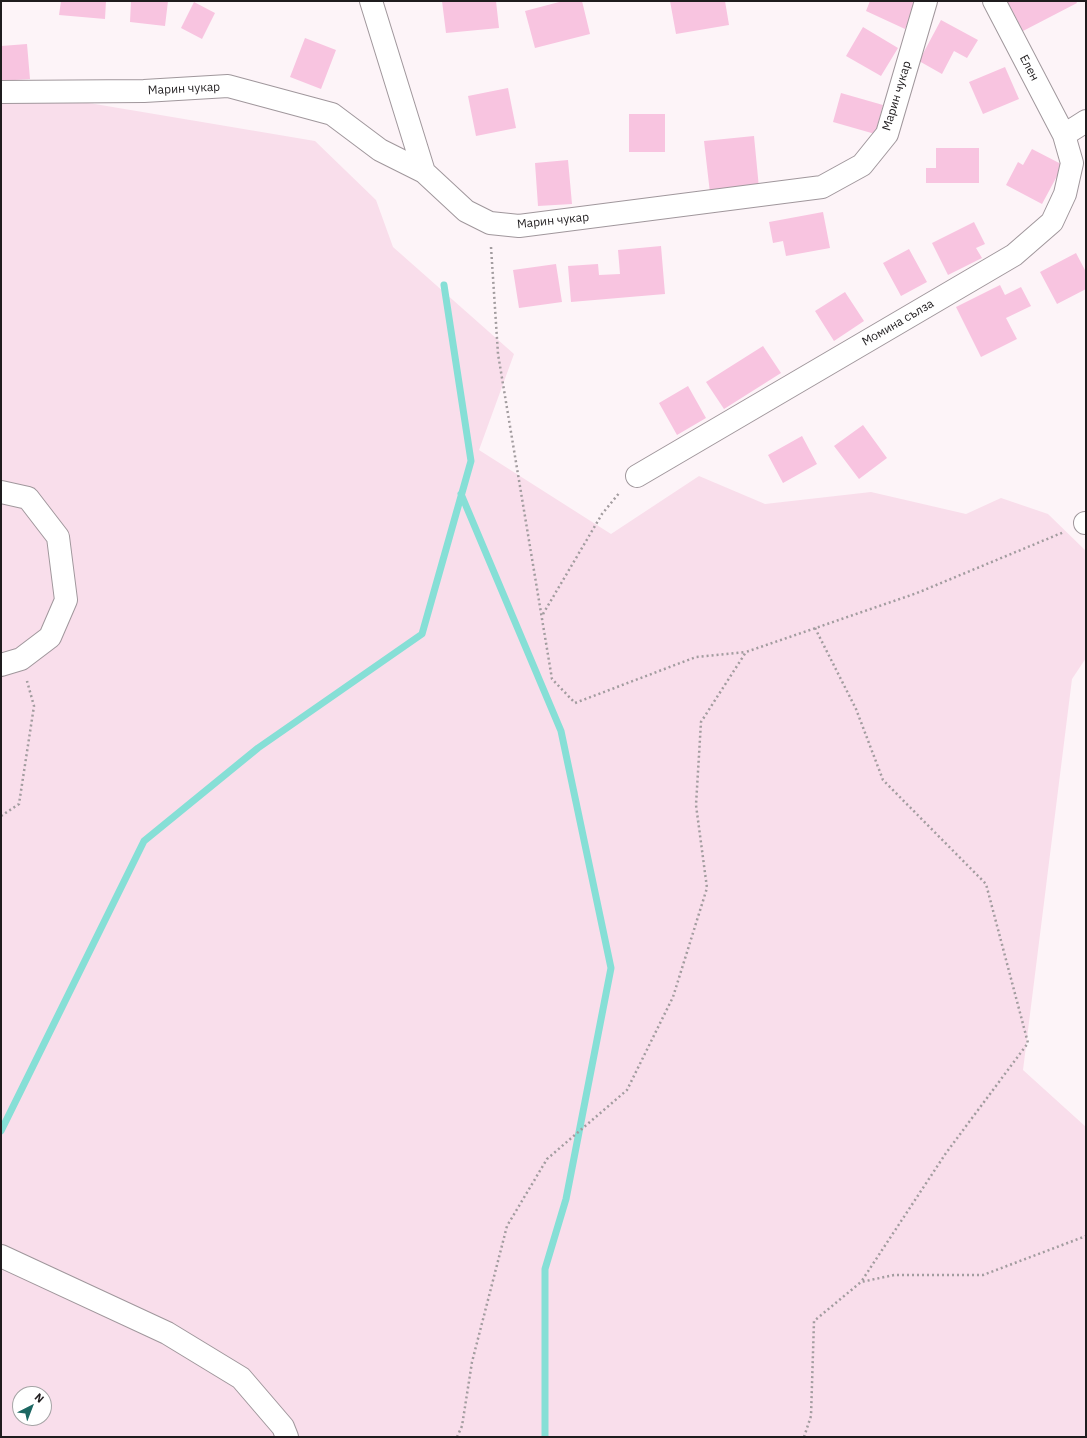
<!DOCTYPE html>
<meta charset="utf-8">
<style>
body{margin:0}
#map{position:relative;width:1087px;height:1438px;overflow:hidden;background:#fdf4f8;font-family:"IBM Plex Sans",sans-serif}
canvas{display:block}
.frame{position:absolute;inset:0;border:2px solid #1f1c1e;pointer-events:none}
.north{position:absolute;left:12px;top:1386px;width:40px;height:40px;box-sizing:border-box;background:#fff;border:1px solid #a5a4a5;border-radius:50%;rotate:42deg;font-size:11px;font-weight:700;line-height:16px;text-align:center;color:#1f1c1e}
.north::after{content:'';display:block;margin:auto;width:14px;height:18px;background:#1c6762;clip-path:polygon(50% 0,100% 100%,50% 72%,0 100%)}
</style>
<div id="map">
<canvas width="1087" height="1438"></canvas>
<div class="frame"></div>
<div class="north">N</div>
</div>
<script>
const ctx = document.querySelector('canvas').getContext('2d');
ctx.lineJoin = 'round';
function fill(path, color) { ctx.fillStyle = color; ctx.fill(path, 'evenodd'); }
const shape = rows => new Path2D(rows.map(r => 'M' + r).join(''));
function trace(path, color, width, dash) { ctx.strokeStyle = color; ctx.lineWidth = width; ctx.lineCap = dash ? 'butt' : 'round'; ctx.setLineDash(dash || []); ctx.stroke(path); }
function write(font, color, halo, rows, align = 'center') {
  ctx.font = font + ' "IBM Plex Sans",sans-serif'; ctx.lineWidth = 3.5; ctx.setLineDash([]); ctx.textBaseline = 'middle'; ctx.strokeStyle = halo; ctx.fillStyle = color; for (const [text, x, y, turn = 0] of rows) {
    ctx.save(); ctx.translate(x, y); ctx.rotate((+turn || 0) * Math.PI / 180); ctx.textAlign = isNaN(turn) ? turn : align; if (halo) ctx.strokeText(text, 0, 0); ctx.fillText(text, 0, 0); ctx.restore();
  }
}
fill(shape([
 [1,98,71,100,315,141,376,200,393,247,514,354,479,450,611,534,699,476,765,504,871,492,966,514,1001,498,1048,514,1086,551,1086,658,1072,679,1023,1070,1086,1127,1086,1437,1,1437],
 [20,1394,44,1394,44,1418,20,1418]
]), '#f9deeb');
trace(shape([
 [461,494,561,731,611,968,566,1199,545,1269,545,1437],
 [1,1131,144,841,258,748,422,634,471,461,444,285]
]), '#86dfd6', 7);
fill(shape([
 [61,1,106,1,105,19,59,15],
 [131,1,168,1,165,26,130,22],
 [442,1,496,1,499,28,446,33],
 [563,1,582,1,590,34,535,48,525,11],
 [670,1,725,1,729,25,676,34],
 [870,1,918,1,905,29,866,11],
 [1007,1,1076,1,1077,3,1023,31],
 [194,2,215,13,202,39,181,28],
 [941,20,978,40,967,58,954,51,942,74,919,61],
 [863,27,898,48,881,76,846,56],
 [305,38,336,50,321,89,290,77],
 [27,44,30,79,1,81,1,46],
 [1005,67,1019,99,983,114,969,82],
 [508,88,516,128,476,136,468,96],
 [841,93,883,105,875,134,833,122],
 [629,114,665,114,665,152,629,152],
 [754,136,759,188,710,193,704,141],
 [936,148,979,148,979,183,926,183,926,168,936,168],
 [1032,149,1063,165,1042,204,1006,185,1018,162,1023,165],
 [568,160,572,204,538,206,535,163],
 [823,212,830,248,786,256,783,241,773,243,769,222],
 [974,222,985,244,976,248,982,258,948,275,932,243],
 [661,246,665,294,571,302,568,266,598,264,599,275,620,274,618,250],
 [909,249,927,282,901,296,883,263],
 [1076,253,1086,272,1086,289,1057,304,1040,272],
 [556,264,562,302,519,308,513,270],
 [1000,285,1005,295,1021,287,1031,306,1006,318,1017,339,981,357,956,307],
 [845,292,864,321,834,341,815,311],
 [763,346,781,373,724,409,706,382],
 [688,386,706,418,677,435,659,403],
 [863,425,887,458,859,479,834,446],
 [802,436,817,464,783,483,768,455]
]), '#f8c4e0');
const minor = shape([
 [371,1,424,172],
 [994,1,1064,135],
 [1,92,144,91,228,86,332,114,380,150,424,172,466,211,490,223,519,226,822,187,862,165,887,134,926,1],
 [637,476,1014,255,1052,222,1065,194,1072,163,1064,135,1086,121],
 [1,492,28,498,58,537,66,600,50,637,21,659,1,665],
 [1085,523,1086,523],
 [1,1256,167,1333,241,1378,283,1427,287,1437]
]);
trace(minor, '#a0979c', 24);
trace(shape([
 [491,247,498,354,552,679,575,703,696,657,746,652],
 [543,614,602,514,620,492],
 [815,628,856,709,883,780,986,884,1028,1043,946,1153,861,1282],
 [1,816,19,804,34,706,27,681],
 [457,1437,462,1426,472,1362,507,1226,547,1159,627,1090,673,997,707,888,696,805,701,722,746,652,917,593,1064,532],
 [804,1437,811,1416,814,1321,861,1282,894,1275,983,1275,1086,1236]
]), '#a29c9f', 2.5, [2, 3]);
trace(minor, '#fff', 22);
write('12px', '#1f1c1e', '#fff', [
 ["Елен",1029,68,62],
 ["Марин чукар",184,89,-3],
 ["Марин чукар",897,96,-73],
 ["Марин чукар",553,221,-6],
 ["Момина сълза",898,323,-30]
]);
</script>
